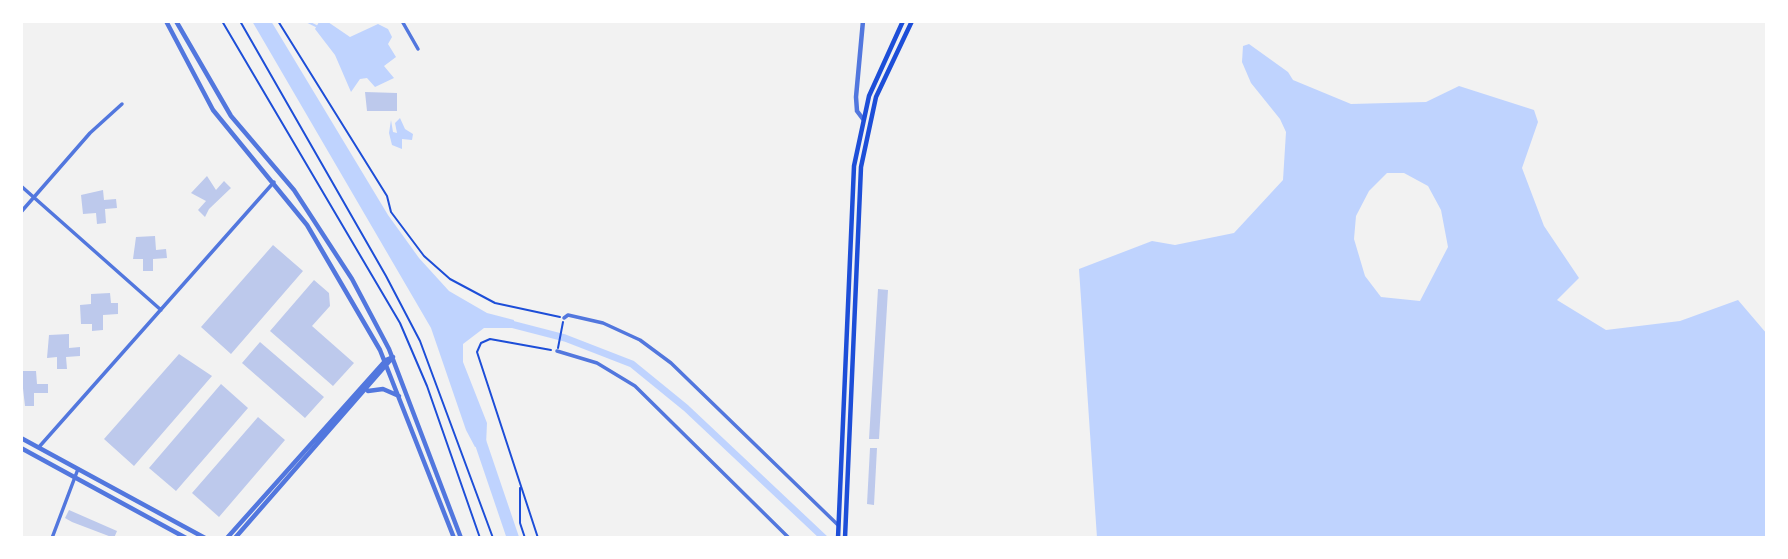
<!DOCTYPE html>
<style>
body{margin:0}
#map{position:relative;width:1788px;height:559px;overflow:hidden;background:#f2f2f2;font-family:Lato,sans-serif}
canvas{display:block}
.frame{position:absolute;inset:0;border:23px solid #fff;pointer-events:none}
</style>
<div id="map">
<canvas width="1788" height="559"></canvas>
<div class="frame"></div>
</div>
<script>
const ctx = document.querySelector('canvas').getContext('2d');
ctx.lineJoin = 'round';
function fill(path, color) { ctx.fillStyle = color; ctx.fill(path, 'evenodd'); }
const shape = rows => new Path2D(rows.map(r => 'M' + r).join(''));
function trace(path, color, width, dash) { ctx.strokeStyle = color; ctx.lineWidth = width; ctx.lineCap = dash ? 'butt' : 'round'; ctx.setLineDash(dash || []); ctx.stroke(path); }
fill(shape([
 [252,21,271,21,388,215,419,258,449,291,487,313,514,320,513,328,484,328,463,344,463,362,487,423,486,445,475,447,466,430,431,328],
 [319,22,328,22,350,37,378,24,388,29,392,37,388,44,396,57,384,66,394,78,375,87,367,78,360,79,351,92,335,55,315,29],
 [1249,44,1288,72,1293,80,1351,104,1426,102,1459,86,1534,110,1538,122,1522,168,1544,226,1579,278,1557,300,1606,330,1680,321,1738,300,1767,334,1767,538,1097,538,1079,269,1152,241,1175,245,1234,233,1283,180,1286,132,1280,119,1251,83,1242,62,1243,46],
 [1387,173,1404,173,1428,186,1441,210,1448,247,1420,301,1381,297,1365,276,1354,239,1356,216,1369,191],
 [400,118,405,129,413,134,412,140,402,139,402,149,392,145,389,133,391,120,393,132,397,133,395,123]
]), '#bfd3fe');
trace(shape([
 [306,21,316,26]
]), '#bfd3fe', 2);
trace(shape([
 [507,323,565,338,632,364,686,408,824,538]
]), '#bfd3fe', 7);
trace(shape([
 [477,432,513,538]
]), '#bfd3fe', 12);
fill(shape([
 [365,92,397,93,397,111,367,111],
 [207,176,216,190,224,181,231,188,209,209,205,217,198,210,206,201,191,193],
 [103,190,104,200,116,199,117,208,105,209,106,223,97,224,96,213,83,214,81,195],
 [155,236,156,250,166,249,167,258,153,259,153,271,143,271,143,259,133,259,136,237],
 [273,245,303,271,231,354,201,327],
 [314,280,329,293,330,306,312,326,354,363,333,386,270,331],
 [878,289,888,290,879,439,869,439],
 [110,293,111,303,118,303,118,314,103,315,103,330,92,331,92,324,81,324,80,305,91,304,91,294],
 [69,334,69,348,80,347,80,356,66,357,67,369,57,369,57,357,47,358,49,335],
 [260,342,324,397,305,418,242,363],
 [179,354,212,376,134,466,104,439],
 [21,371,36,371,37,384,48,384,48,393,34,393,34,406,25,406],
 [221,384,248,408,176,491,149,468],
 [258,417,285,440,219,517,192,493],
 [870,448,877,448,874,505,867,504],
 [69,510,117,531,114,538,72,522,65,518]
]), '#bdc9ec');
trace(shape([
 [222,21,400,323,427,386,480,538],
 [240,21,386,276,420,341,493,538],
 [278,21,387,196,391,212,424,256,450,279,495,303,560,317],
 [558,348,563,322],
 [520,488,520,523,525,538],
 [538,538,477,352,481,343,490,339,551,350]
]), '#1d4ed8', 2);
trace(shape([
 [402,21,418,49],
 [21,186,161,310],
 [21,212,90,133,122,104],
 [564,318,568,315,603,323,640,340,671,363,838,525],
 [557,351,597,363,635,386,789,538],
 [39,447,274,182],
 [52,538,78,469]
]), '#5277de', 3.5);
trace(shape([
 [166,21,213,110,307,225,380,350,454,538],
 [176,21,231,116,294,190,352,279,389,349,461,538],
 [863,119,857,111,856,97,863,21],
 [368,391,383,389,399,396],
 [21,438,205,538],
 [21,448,186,538],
 [227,538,386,360,393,357],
 [235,538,393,357]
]), '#5277de', 4.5);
trace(shape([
 [838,538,854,166,869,96,903,21],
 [845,538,861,167,876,97,912,21]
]), '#1d4ed8', 4.5);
</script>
